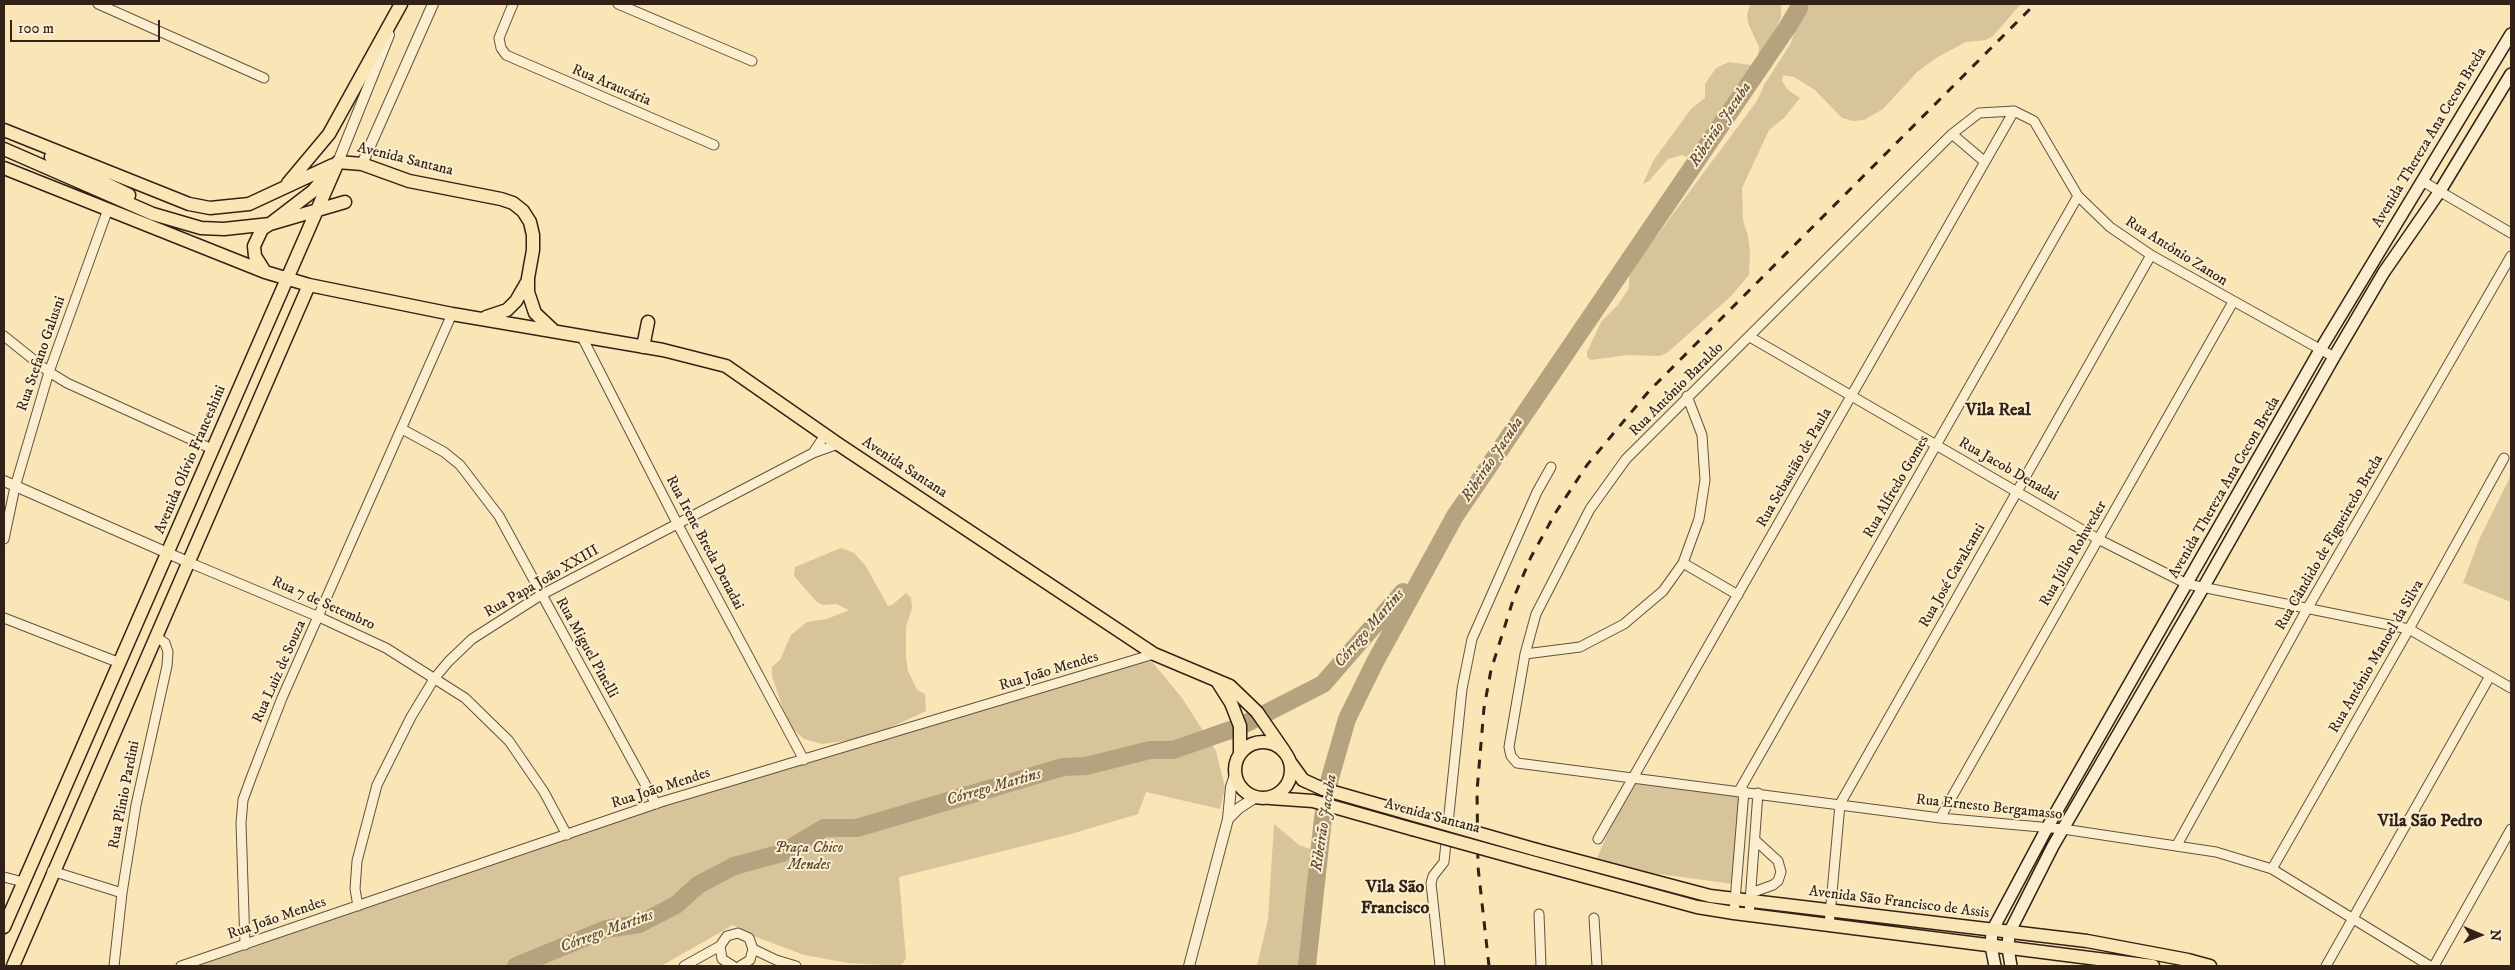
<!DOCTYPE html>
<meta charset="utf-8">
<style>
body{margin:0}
#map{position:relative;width:2515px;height:970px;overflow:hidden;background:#f9e5b5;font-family:"IM FELL DW Pica",serif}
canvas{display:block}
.frame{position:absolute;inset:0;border:5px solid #312116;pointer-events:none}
.north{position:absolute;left:2455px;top:910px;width:50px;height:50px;-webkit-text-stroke:4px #fbeecf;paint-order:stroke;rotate:91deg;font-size:14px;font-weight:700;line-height:20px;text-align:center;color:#312116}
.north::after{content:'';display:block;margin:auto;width:18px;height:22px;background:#312116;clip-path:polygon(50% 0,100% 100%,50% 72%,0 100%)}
.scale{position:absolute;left:10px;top:20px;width:150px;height:22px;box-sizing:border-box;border:2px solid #312116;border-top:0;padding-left:6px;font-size:15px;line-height:18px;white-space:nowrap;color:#312116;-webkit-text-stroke:4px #fbeecf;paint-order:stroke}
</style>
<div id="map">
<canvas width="2515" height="970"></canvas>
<div class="frame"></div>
<div class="north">N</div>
<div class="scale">100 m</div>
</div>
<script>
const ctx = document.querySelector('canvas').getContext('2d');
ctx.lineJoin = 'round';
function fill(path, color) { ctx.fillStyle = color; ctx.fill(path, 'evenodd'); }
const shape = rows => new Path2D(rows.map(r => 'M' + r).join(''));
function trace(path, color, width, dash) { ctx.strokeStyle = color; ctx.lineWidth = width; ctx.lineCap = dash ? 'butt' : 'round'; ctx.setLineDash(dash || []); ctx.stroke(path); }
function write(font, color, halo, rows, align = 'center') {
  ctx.font = font + ' "IM FELL DW Pica",serif'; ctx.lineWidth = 4; ctx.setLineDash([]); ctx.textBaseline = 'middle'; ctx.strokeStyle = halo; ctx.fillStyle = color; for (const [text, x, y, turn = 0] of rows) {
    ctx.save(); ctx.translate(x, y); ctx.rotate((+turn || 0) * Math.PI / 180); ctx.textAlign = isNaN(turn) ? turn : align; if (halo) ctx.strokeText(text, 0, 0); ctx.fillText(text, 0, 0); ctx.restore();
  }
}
fill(shape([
 [1750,4,1781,4,1781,17,1775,31,1752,75,1712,126,1705,140,1686,157,1682,155,1668,159,1649,181,1643,184,1653,161,1691,109,1705,98,1705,84,1716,68,1729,62,1751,65,1758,59,1759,47,1748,23,1747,15],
 [1802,4,2021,4,1993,36,1986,40,1966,42,1936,58,1917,72,1883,109,1864,120,1853,121,1842,118,1815,90,1794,77,1783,75,1782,81,1788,90,1800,98,1784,118,1769,130,1742,188,1743,220,1748,236,1750,252,1749,275,1730,297,1667,353,1659,356,1628,355,1591,360,1587,357,1587,352,1601,322,1618,305,1629,288,1630,263,1635,263,1641,257,1757,101,1764,85,1791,43],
 [2511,475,2511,602,2463,583,2479,540],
 [841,548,854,553,865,565,888,606,892,605,906,593,911,598,912,608,906,627,906,657,908,671,917,690,925,694,926,711,885,730,851,740,822,744,804,739,794,730,785,715,772,676,772,667,780,660,791,635,807,622,827,619,849,610,836,604,823,605,817,602,794,576,795,567],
 [1144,659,1153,663,1182,698,1216,751,1225,788,1220,809,1146,792,1138,814,1071,834,899,877,906,959,900,966,848,963,804,955,751,935,733,925,661,966,193,966,617,820],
 [1639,783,1739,796,1733,884,1594,865,1621,803,1633,785],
 [1274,824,1299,845,1313,850,1302,966,1257,966,1268,919]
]), '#d7c49a');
trace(shape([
 [516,966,606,929,639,924,676,905,698,885,734,866,782,853,824,828,857,828,1063,767,1086,766,1150,750,1173,750,1239,727,1323,684,1403,592],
 [1307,966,1323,818,1330,778,1347,719,1375,662,1455,516,1787,28,1799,8,1799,4]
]), '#b5a27f', 18);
const minor = shape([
 [98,4,264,78],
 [513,4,499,38,501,48,506,55,714,145],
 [618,4,752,61],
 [1952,134,1985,162],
 [2422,181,2511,233],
 [4,336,49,372,67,383,212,449],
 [582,337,677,523,804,760],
 [1750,337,2098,539,2187,584,2409,629,2511,688],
 [2334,357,2151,255,2110,227,2078,196,2034,121,2014,111,1979,113,1952,134,1626,459,1590,509,1536,614,1525,654,1509,747,1511,756,1517,763,1940,818,2063,829,2216,852,2272,869,2430,966],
 [402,429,444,452,460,465,499,516,656,804],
 [813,453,825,435],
 [4,539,15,487,49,372,108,209],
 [188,562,319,617,386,648,465,698,509,741,544,792,567,835],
 [1683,563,1738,595],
 [4,618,120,663],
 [1525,654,1580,647,1624,624,1663,591,1683,563,1699,519,1705,480,1702,435,1687,396],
 [1739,791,2078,196],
 [1940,818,2233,302],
 [1598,839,2014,111],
 [2177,845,2307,609,2511,256],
 [2272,869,2409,629,2504,458],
 [52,871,122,893],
 [4,877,23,882],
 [1751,893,1773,885,1778,881,1781,872,1778,861,1755,840],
 [358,906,355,889,357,861,377,785,411,717,434,679,448,662,472,639,541,595,813,453,838,444],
 [1734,913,1744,791],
 [1539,914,1541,966],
 [1749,915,1758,793],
 [1594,918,1597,966],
 [1829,926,1840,804,2151,255],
 [245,945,241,823,243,800,251,778,282,698,452,314],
 [753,949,776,960,796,966],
 [114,966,122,893,136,805,167,666,168,652,165,643,155,636],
 [181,966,661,802,1154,654],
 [684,966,720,946],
 [733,966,722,959,720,946,727,936,738,933,749,938,753,949,750,960,740,966],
 [1440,966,1431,883,1433,876,1444,862,1462,689,1472,639,1537,492,1551,467],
 [2326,966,2490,676],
 [2434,966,2511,829]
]);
const tertiary = shape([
 [338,162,389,35],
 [362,164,433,4],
 [4,481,188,562],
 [1228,819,1239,808,1256,797],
 [1189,966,1228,819,1231,787,1235,775]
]);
const secondary = shape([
 [1995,966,1991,946,1992,931,2047,828,2320,350,2511,34],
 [2011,966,2008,948,2009,933,2053,846,2203,588,2334,357,2384,272,2440,191,2511,74]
]);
const primary = shape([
 [4,130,189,204,210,208,249,204,333,165],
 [4,149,153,214,201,228,224,229,270,224,313,191,338,162,362,164,409,181,501,199,513,203,523,211,530,222,533,235,533,250,528,278,528,292,535,313,553,330],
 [51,157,129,195],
 [4,168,265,272,309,285,452,314,663,350,726,366,838,444,1154,654,1230,686,1257,712,1284,751],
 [288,183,329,134,401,4],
 [265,272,255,256,254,246,262,229,270,224,345,202],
 [486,317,507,310,516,301,527,282],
 [643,347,648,322],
 [1217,681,1231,703,1240,726,1240,753],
 '1235 770a28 28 0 1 1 56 0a28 28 0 1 1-56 0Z',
 [1290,762,1303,780,1323,789],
 [1270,798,1313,801,1412,829],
 [1537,850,1710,896,2087,941,2188,960,2210,966],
 [1535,863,1697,907,1734,913,2153,966],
 [4,927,338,162],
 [13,966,309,285]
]);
trace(minor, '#63523e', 11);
trace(tertiary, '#63523e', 12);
trace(secondary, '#312116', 14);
trace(primary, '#312116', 15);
trace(minor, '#fbeecf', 9);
trace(tertiary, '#fbeecf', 10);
trace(secondary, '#fbeecf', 11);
trace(primary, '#f9e5b5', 12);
trace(shape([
 [1489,966,1478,867,1477,791,1484,708,1491,670,1514,597,1531,557,1556,512,1587,465,1649,391,2035,4]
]), '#312116', 3, [9, 9]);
const primaryBridge = shape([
 [1323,789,1537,850],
 [1412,829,1535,863]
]);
trace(primaryBridge, '#312116', 15, []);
trace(primaryBridge, '#f9e5b5', 12);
write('15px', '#312116', '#fbeecf', [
 ["Rua Araucária",611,86,23],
 ["Avenida Thereza Ana Cecon Breda",2430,138,-59],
 ["Avenida Santana",405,160,14],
 ["Rua Antônio Zanon",2176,252,32],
 ["Rua Stefano Galusni",42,354,-71],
 ["Rua Antônio Baraldo",1677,390,-45],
 ["Avenida Olívio Franceshini",191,460,-67],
 ["Avenida Santana",904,468,33],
 ["Rua Sebastião de Paula",1795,468,-60],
 ["Rua Jacob Denadai",2008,470,30],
 ["Rua Alfredo Gomes",1897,487,-60],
 ["Avenida Thereza Ana Cecon Breda",2225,488,-60],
 ["Rua Irene Breda Denadai",704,543,62],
 ["Rua Cândido de Figueiredo Breda",2330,543,-60],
 ["Rua Júlio Rohweder",2074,554,-60],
 ["Rua José Cavalcanti",1953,576,-60],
 ["Rua Papa João XXIII",542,582,-30],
 ["Rua 7 de Setembro",323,604,24],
 ["Rua Miguel Pinelli",586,648,61],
 ["Rua Antônio Manoel da Silva",2377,657,-60],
 ["Rua Luiz de Souza",280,672,-66],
 ["Rua João Mendes",1049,672,-17],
 ["Rua João Mendes",661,789,-18],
 ["Rua Plinio Pardini",125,795,-79],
 ["Rua Ernesto Bergamasso",1989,808,6],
 ["Avenida Santana",1432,817,15],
 ["Avenida São Francisco de Assis",1899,903,7],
 ["Rua João Mendes",277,919,-19]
]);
write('italic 15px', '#5a4a37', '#fbeecf', [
 ["Praça Chico",809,849],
 ["Mendes",809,866]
]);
write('italic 16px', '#5f4e3b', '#fbeecf', [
 ["Ribeirão Jacuba",1721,125,-56],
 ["Ribeirão Jacuba",1493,460,-56],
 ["Córrego Martins",1370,629,-49],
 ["Córrego Martins",994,788,-16],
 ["Ribeirão Jacuba",1325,823,-81],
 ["Córrego Martins",607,932,-20]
]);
write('bold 18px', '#312116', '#fbeecf', [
 ["Vila Real",1998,411],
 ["Vila São Pedro",2430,822],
 ["Vila São",1395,888],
 ["Francisco",1395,909]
]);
</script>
